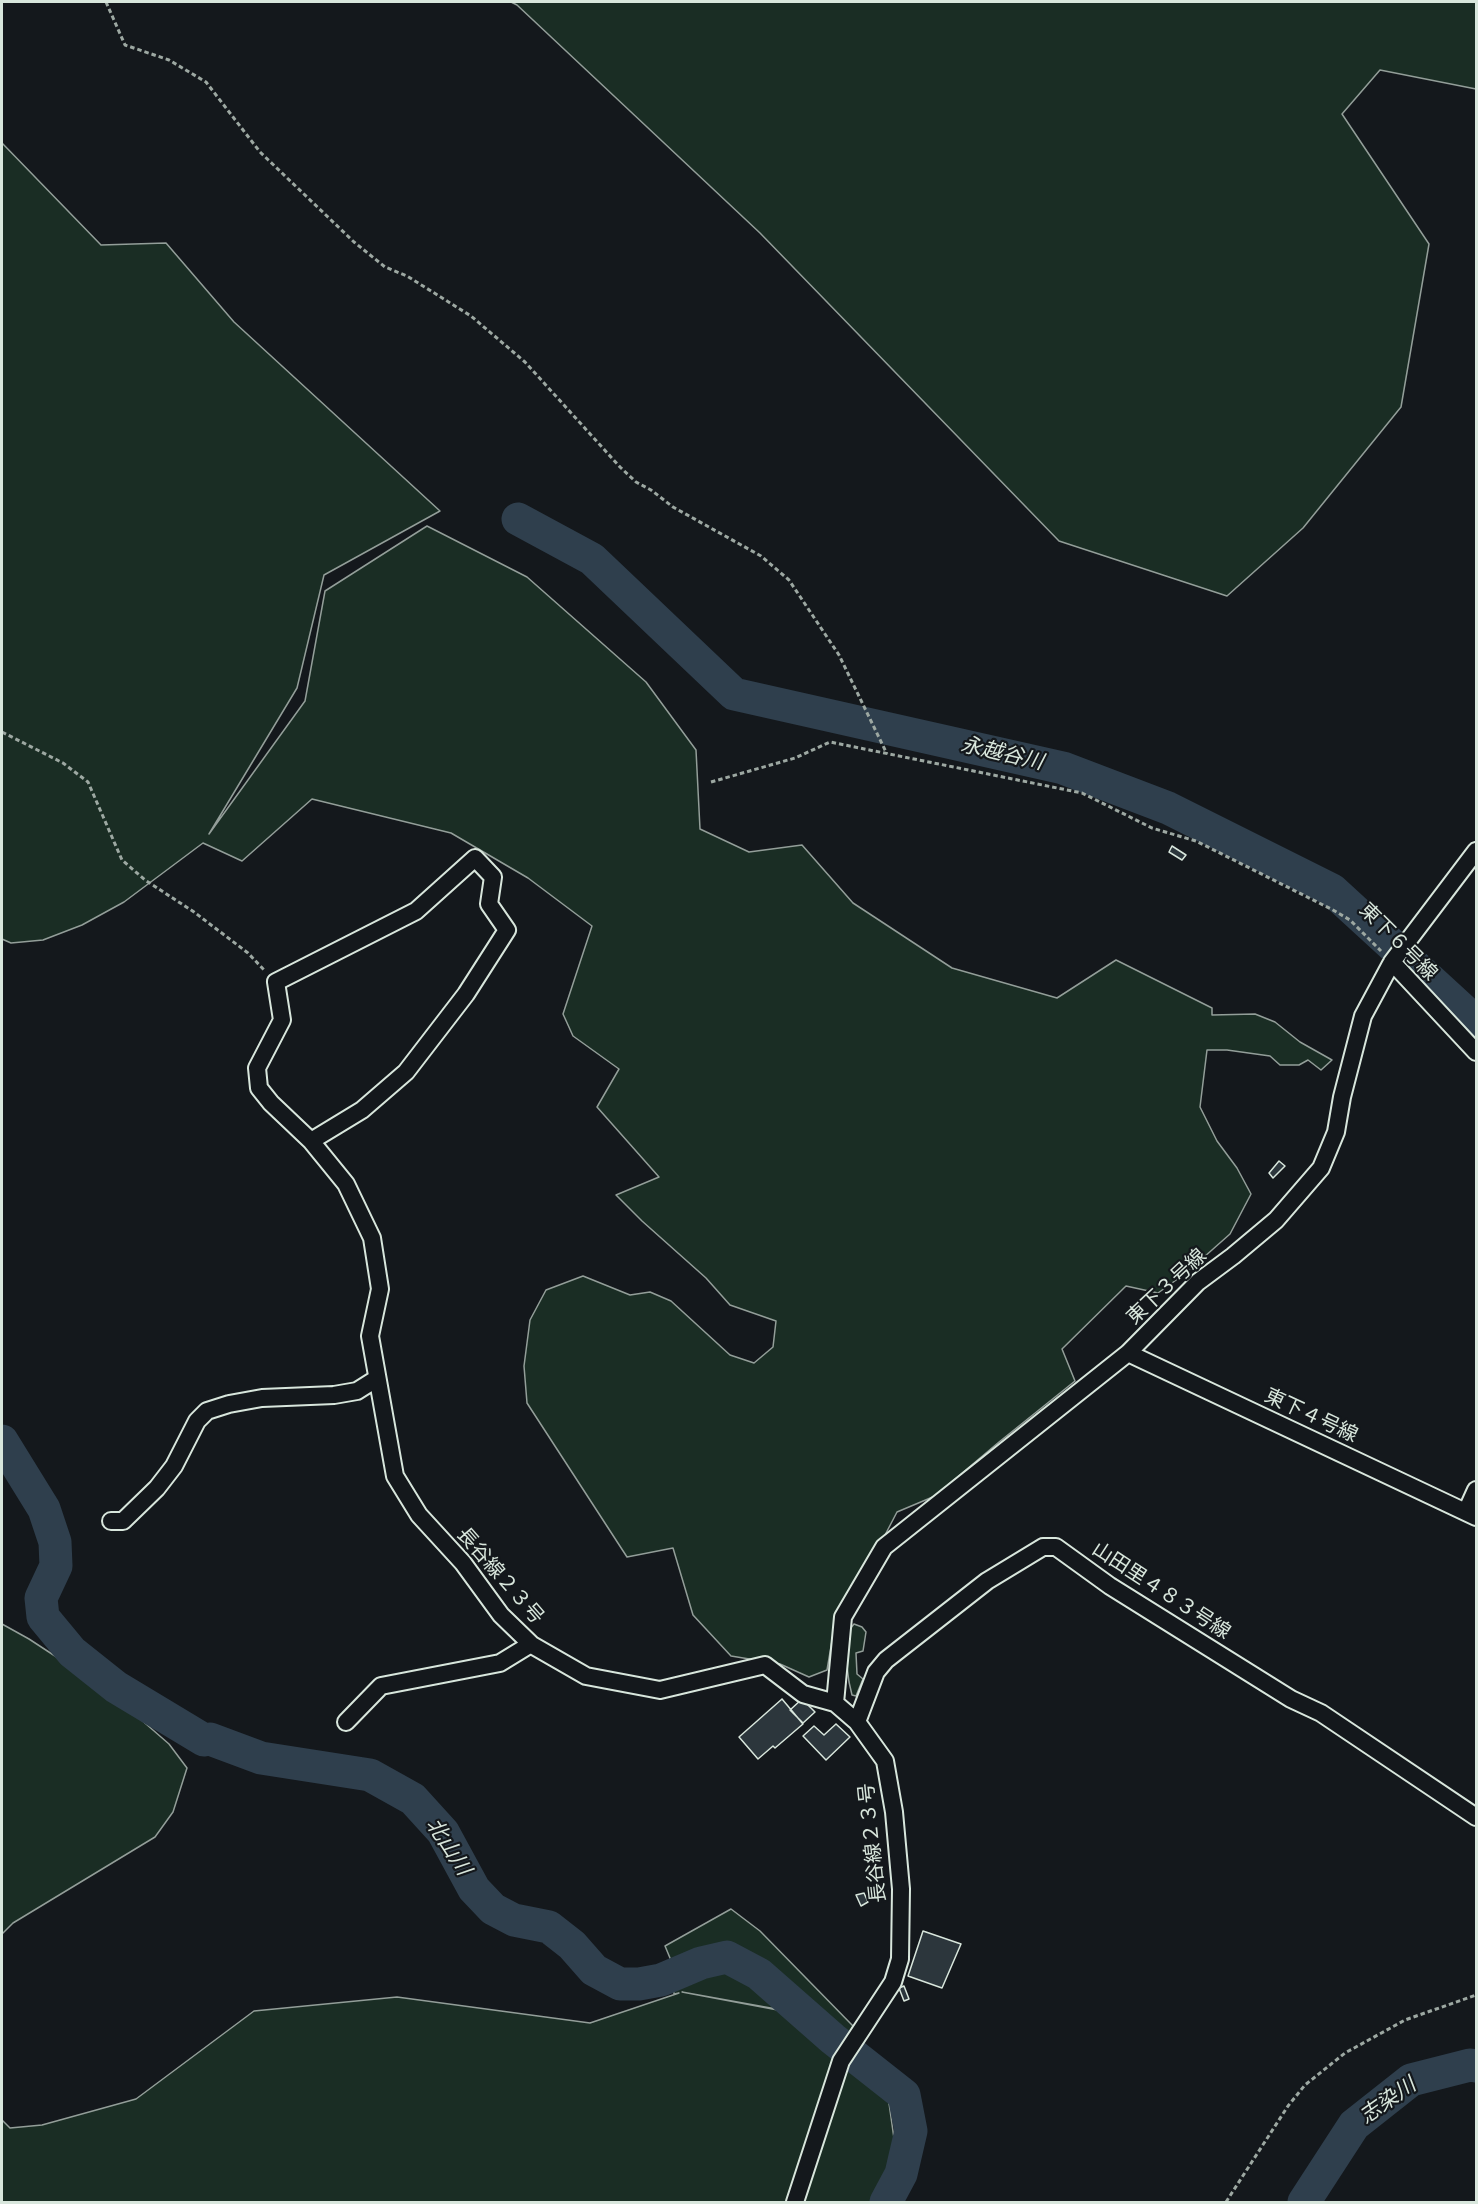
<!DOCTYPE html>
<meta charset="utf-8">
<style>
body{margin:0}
#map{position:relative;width:1478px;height:2204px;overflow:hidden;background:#14181c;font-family:Lora,serif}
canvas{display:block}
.frame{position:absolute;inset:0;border:3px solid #d8e6dc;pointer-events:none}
</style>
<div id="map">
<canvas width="1478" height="2204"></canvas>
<div class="frame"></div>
</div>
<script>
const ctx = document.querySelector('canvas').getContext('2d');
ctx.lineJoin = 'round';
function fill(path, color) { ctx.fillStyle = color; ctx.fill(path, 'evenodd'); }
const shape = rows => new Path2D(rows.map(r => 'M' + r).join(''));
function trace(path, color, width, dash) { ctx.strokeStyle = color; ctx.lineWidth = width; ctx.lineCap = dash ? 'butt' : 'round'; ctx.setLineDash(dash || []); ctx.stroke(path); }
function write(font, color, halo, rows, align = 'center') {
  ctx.font = font + ' Lora,"Noto Sans JP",serif'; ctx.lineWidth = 4.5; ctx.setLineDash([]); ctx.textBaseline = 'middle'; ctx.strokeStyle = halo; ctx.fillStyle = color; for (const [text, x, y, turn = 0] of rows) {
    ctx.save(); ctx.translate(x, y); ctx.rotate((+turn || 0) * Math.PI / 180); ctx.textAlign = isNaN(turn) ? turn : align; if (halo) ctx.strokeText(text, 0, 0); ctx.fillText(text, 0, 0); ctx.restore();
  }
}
const green = shape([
 [511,2,1476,2,1476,89,1380,70,1342,114,1429,244,1401,407,1303,528,1227,596,1059,541,760,233,517,5,511,2],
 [2,143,101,245,166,243,234,322,440,511,324,575,297,688,209,834,305,701,325,591,427,526,527,577,646,682,696,750,700,829,749,852,802,845,853,903,952,968,1057,998,1116,960,1212,1008,1212,1015,1255,1014,1275,1022,1300,1042,1332,1060,1321,1070,1308,1060,1299,1065,1280,1065,1270,1056,1227,1050,1207,1050,1200,1107,1217,1141,1237,1168,1251,1194,1230,1234,1186,1273,1158,1293,1126,1286,1062,1349,1075,1381,999,1442,935,1496,897,1512,833,1635,827,1670,809,1677,780,1664,731,1656,693,1615,673,1548,627,1557,527,1403,524,1366,530,1320,546,1290,583,1276,630,1295,650,1292,671,1301,730,1355,754,1363,773,1347,776,1321,730,1305,706,1278,642,1221,616,1195,659,1177,597,1107,619,1069,573,1036,563,1014,592,926,528,878,451,833,312,799,242,861,203,843,124,902,82,925,43,940,11,943,2,939,2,143],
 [2,1624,29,1639,107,1690,169,1744,187,1768,173,1812,155,1837,13,1923,2,1934,2,1624],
 [854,1624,862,1627,866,1632,863,1651,856,1653,857,1674,863,1679,856,1696,852,1695,849,1682,846,1659,846,1634,854,1624],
 [731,1909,760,1931,853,2026,849,2034,815,2016,682,1992,815,2017,862,2042,885,2075,902,2195,901,2202,2,2202,2,2120,10,2128,42,2125,136,2099,254,2011,397,1997,590,2023,679,1993,674,1994,670,1958,665,1946,731,1909]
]);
fill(green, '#1a2d24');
trace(green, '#939e99', 1.5);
trace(shape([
 [518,519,592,559,734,694,1063,768,1168,808,1332,890,1476,1022],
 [2,1441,44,1509,55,1542,56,1566,41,1598,43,1617,72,1652,116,1687,204,1740,210,1739,261,1758,370,1775,413,1799,443,1832,474,1889,493,1909,514,1920,549,1927,572,1945,594,1970,620,1984,639,1984,661,1980,701,1963,727,1957,759,1974,833,2039,904,2095,911,2131,901,2174,886,2202],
 [1304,2202,1354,2125,1411,2080,1470,2065,1476,2066]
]), '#2f3f4d', 33);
const building = shape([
 [1172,846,1186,855,1182,860,1169,852,1172,846],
 [1279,1161,1285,1166,1273,1178,1269,1173,1279,1161],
 [782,1699,803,1724,775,1748,773,1746,758,1759,739,1737,782,1699],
 [802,1699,815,1712,803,1723,790,1710,802,1699],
 [836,1724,850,1737,826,1760,803,1736,814,1726,824,1735,836,1724],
 [864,1893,868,1902,861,1906,856,1895,864,1893],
 [923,1931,961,1944,942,1988,908,1976,923,1931],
 [904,1986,909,1999,904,2001,899,1988,904,1986]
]);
fill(building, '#2c363c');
trace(building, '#d8e6dc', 1.5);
const street = shape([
 [1392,962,1476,1052],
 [311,1141,362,1110,406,1072,466,994,507,930,489,904,493,877,475,858,416,911,276,982,282,1020,257,1068,259,1088,271,1103,311,1141,346,1184,372,1238,380,1289,370,1336,395,1476,419,1515,463,1563,501,1615,532,1645,586,1676,660,1690,765,1665,803,1694,835,1703,857,1722,885,1761,894,1812,901,1889,900,1959,893,1982,841,2061,795,2202],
 [1128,1353,1476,1517],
 [1466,1512,1476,1490],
 [111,1521,123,1521,157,1488,174,1466,197,1421,207,1411,229,1404,262,1398,334,1395,357,1391,376,1379],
 [835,1703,843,1617,884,1547,1128,1353,1198,1282,1233,1256,1276,1220,1321,1168,1336,1132,1342,1097,1363,1016,1392,962,1476,851],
 [346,1722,381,1686,500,1663,531,1644],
 [857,1722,876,1672,886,1660,987,1581,1043,1547,1056,1547,1110,1586,1291,1699,1321,1713,1476,1817]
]);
trace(street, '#d8e6dc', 20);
trace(shape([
 [106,2,125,45,169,60,206,82,260,152,354,242,385,267,407,276,471,316,525,362,620,467,636,482,651,490,673,507,761,556,789,580,839,655,887,754],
 [2,732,63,763,88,782,122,860,145,880,194,912,248,953,265,971],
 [711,782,795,758,830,742,1082,793,1152,828,1196,841,1333,910,1350,920,1381,951],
 [1226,2202,1288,2106,1305,2085,1345,2053,1405,2020,1476,1995]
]), '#9da8a2', 3, [4.5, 3]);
trace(street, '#14181c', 16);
write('20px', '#d8e6dc', '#14181c', [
 ["東下６号線",1398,942,45],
 ["東下３号線",1167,1287,-43],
 ["東下４号線",1311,1416,25],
 ["長谷線２３号",500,1576,49],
 ["山田里４８３号線",1161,1591,33],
 ["長谷線２３号",873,1843,-96]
]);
write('italic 21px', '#d8e6dc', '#14181c', [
 ["永越谷川",1002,754,13],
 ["北山川",448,1847,57],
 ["志染川",1388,2101,-35]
]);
</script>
